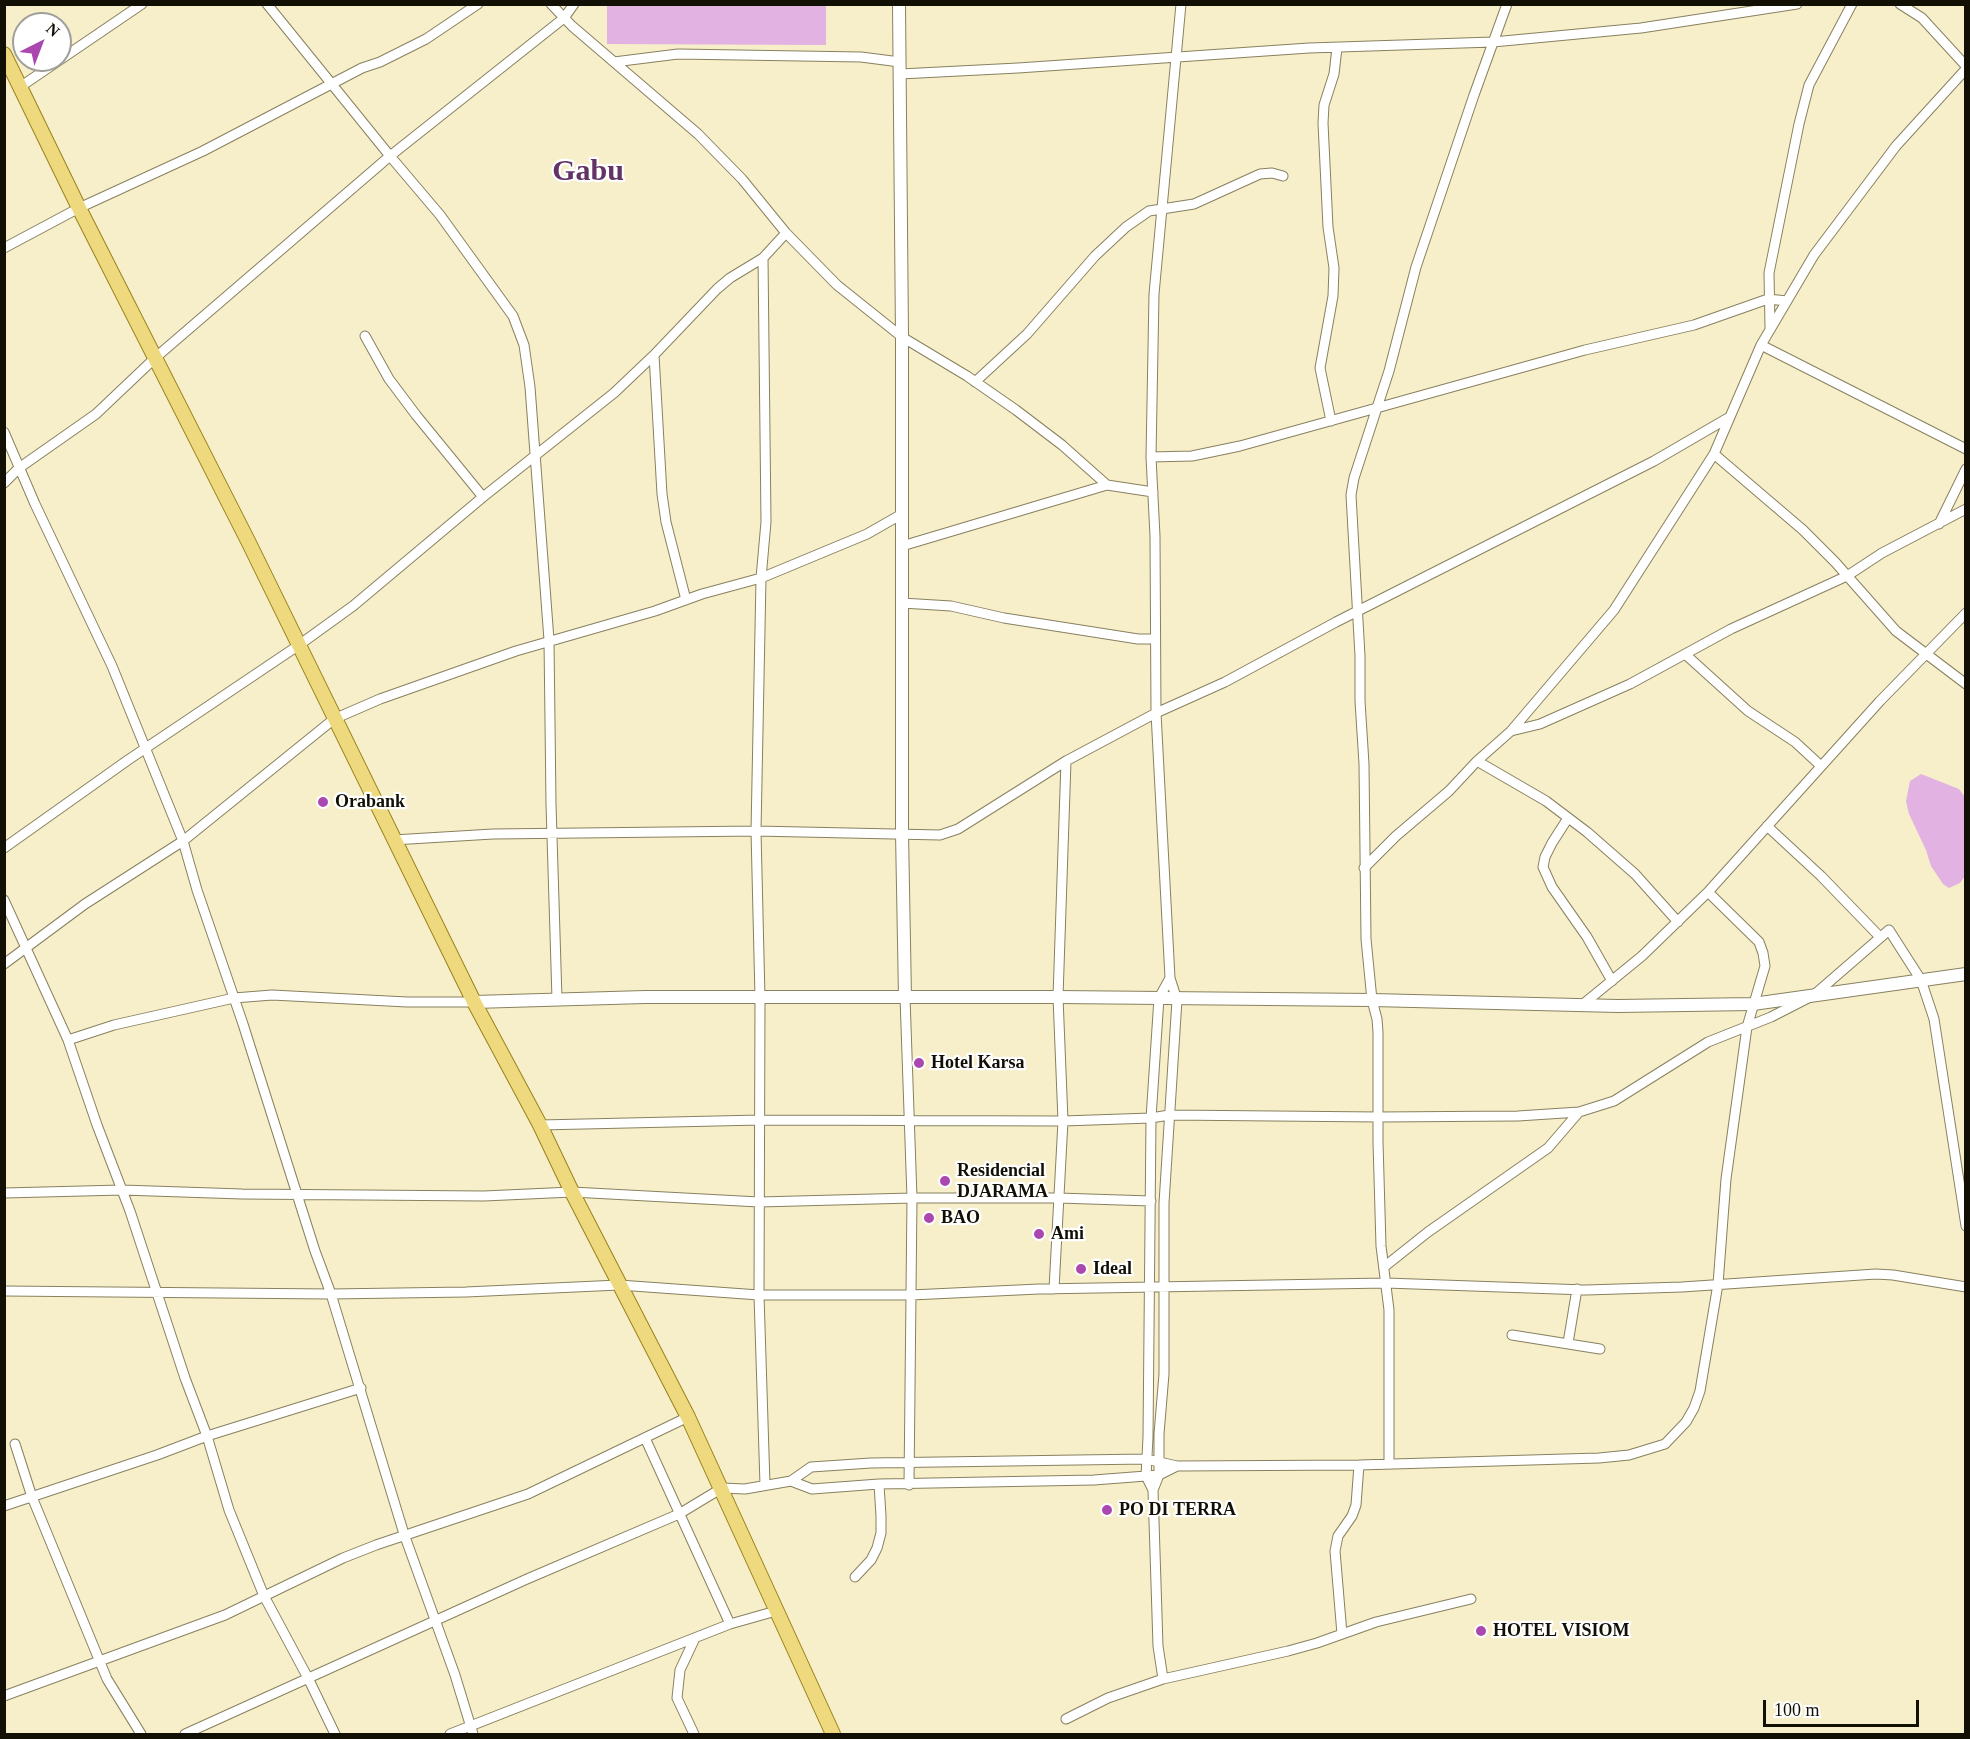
<!DOCTYPE html>
<style>
body{margin:0}
#map{position:relative;width:1970px;height:1739px;overflow:hidden;background:#f7eeca;font-family:Georgia,serif}
canvas{display:block}
.frame{position:absolute;inset:0;border:6px solid #120f04;pointer-events:none}
.north{position:absolute;left:12px;top:12px;width:60px;height:60px;box-sizing:border-box;background:#fff;border:2px solid #a09f9b;border-radius:50%;rotate:42deg;font-size:16px;font-weight:700;line-height:24px;text-align:center;color:#120f04}
.north::after{content:'';display:block;margin:auto;width:21px;height:27px;background:#aa48b0;clip-path:polygon(50% 0,100% 100%,50% 72%,0 100%)}
.scale{position:absolute;left:1763px;top:1700px;width:156px;height:27px;box-sizing:border-box;border:3px solid #120f04;border-top:0;padding-left:8px;font-size:18px;line-height:21px;white-space:nowrap;color:#120f04;-webkit-text-stroke:4px #fff;paint-order:stroke}
</style>
<div id="map">
<canvas width="1970" height="1739"></canvas>
<div class="frame"></div>
<div class="north">N</div>
<div class="scale">100 m</div>
</div>
<script>
const ctx = document.querySelector('canvas').getContext('2d');
ctx.lineJoin = 'round';
function fill(path, color) { ctx.fillStyle = color; ctx.fill(path, 'evenodd'); }
const shape = rows => new Path2D(rows.map(r => 'M' + r).join(''));
function trace(path, color, width, dash) { ctx.strokeStyle = color; ctx.lineWidth = width; ctx.lineCap = dash ? 'butt' : 'round'; ctx.setLineDash(dash || []); ctx.stroke(path); }
function write(font, color, halo, rows, align = 'center') {
  ctx.font = font + ' Georgia,serif'; ctx.lineWidth = 4.5; ctx.setLineDash([]); ctx.textBaseline = 'middle'; ctx.strokeStyle = halo; ctx.fillStyle = color; for (const [text, x, y, turn = 0] of rows) {
    ctx.save(); ctx.translate(x, y); ctx.rotate((+turn || 0) * Math.PI / 180); ctx.textAlign = isNaN(turn) ? turn : align; if (halo) ctx.strokeText(text, 0, 0); ctx.fillText(text, 0, 0); ctx.restore();
  }
}
fill(shape([
 [607,5,826,5,826,45,607,44],
 [1921,774,1959,789,1965,797,1965,876,1960,883,1949,888,1943,884,1931,866,1926,850,1909,814,1906,801,1910,781]
]), '#e1b2e2');
const street = shape([
 [267,4,390,156,440,215,513,316,524,345,530,387,549,640,551,804,557,999],
 [551,4,572,26,698,134,742,179,786,233,837,285,902,337,967,376,1016,410,1062,445,1107,485,1153,492],
 [1900,4,1922,18,1966,66],
 [614,62,678,54,861,57,900,62],
 [900,74,1018,68,1309,48,1493,42,1641,28,1797,4],
 [20,87,142,4],
 [4,248,79,208,203,151,362,68,380,62,426,39,478,4],
 [763,258,766,522,761,578,756,831,760,998,759,1295,765,1485],
 [1770,327,1769,273,1799,124,1809,85,1852,4],
 [365,336,389,379,416,415,483,497],
 [1761,345,1966,449],
 [654,355,662,494,666,522,686,600],
 [975,382,1027,334,1095,256,1126,227,1149,211,1194,204,1260,174,1272,173,1283,176],
 [1331,421,1320,368,1333,296,1334,268,1328,227,1323,123,1324,105,1334,74,1337,48],
 [4,432,35,504,112,666,183,841,197,890,243,1024,315,1251,331,1294,404,1534,455,1675,473,1734],
 [1714,454,1803,530,1835,562,1896,631,1966,684],
 [1151,457,1192,456,1240,446,1585,350,1694,325,1768,299,1787,301],
 [4,483,19,468,96,414,155,358,390,156,564,18,574,4],
 [1939,524,1966,469],
 [902,546,1107,485],
 [902,603,951,606,1004,618,1138,639,1154,639],
 [1685,654,1748,711,1795,742,1821,766],
 [1511,731,1540,724,1630,684,1731,629,1847,576,1882,553,1966,509],
 [1477,761,1546,801,1587,832,1635,874,1678,922],
 [1568,818,1552,843,1545,857,1543,867,1552,887,1587,937,1612,981],
 [1767,826,1821,876,1880,937],
 [393,840,493,834,756,831,940,835,958,829,1066,761,1156,713,1225,682,1336,622,1654,461,1728,418],
 [4,848,128,760,299,645,353,606,483,497,614,393,654,355,717,289,730,278,763,258,786,233],
 [1364,868,1396,836,1449,791,1477,761,1511,731,1614,610,1714,454,1761,345,1814,255,1896,146,1966,69],
 [4,900,68,1040,97,1125,130,1211,185,1378,207,1436,229,1510,264,1596,308,1678,335,1734],
 [4,964,85,904,183,841,334,719,380,699,516,651,655,611,702,594,761,578,867,534,902,514],
 [905,997,912,1198,909,1485],
 [1582,1005,1642,956,1708,892,1880,701,1966,613],
 [68,1040,114,1025,234,998,272,995,407,1002,474,1002],
 [540,1125,760,1120,1063,1121,1151,1118,1169,1115,1379,1117,1518,1116,1579,1112,1614,1101,1708,1042,1771,1017,1814,995,1889,930,1921,980,1934,1019,1966,1226],
 [4,1193,122,1190,242,1194,484,1196,572,1192,759,1202,912,1198,1058,1198,1151,1201],
 [1384,1267,1428,1232,1548,1148,1579,1112],
 [1054,1289,1063,1121,1058,997,1066,761],
 [4,1291,331,1294,466,1292,619,1285,759,1295,911,1295,1039,1289,1386,1283,1586,1290,1682,1287,1876,1274,1893,1275,1966,1287],
 [1512,1335,1600,1349],
 [1568,1343,1577,1289],
 [645,1438,730,1624],
 [15,1444,32,1497,107,1679,141,1734],
 [1389,1464,1389,1310,1381,1246,1378,1142,1378,1032,1377,1019,1372,1000,1366,939,1364,764,1360,701,1360,656,1351,495,1354,478,1389,371,1416,267,1474,95,1507,4],
 [791,1481,812,1489,879,1484,1094,1480,1159,1475,1177,1466],
 [1153,1490,1146,1476,1148,1437,1151,1118,1159,998,1170,978],
 [4,1506,157,1455,207,1436,361,1388],
 [855,1577,871,1560,877,1548,881,1533,881,1516,879,1484],
 [1342,1634,1335,1551,1338,1536,1352,1516,1356,1505,1359,1465],
 [1163,1679,1158,1646,1153,1490,1159,1475,1159,1434,1164,1374,1164,1203,1177,1000,1170,978,1156,713,1155,536,1151,457,1154,294,1181,4],
 [4,1696,225,1615,343,1558,376,1545,528,1494,688,1417],
 [1066,1719,1108,1698,1163,1679,1288,1651,1317,1643,1376,1622,1471,1599],
 [185,1734,527,1579,679,1514,722,1488,745,1489,791,1481,811,1467,871,1463,1146,1459,1177,1466,1359,1465,1599,1458,1629,1455,1665,1444,1686,1422,1694,1408,1700,1391,1718,1284,1726,1179,1747,1027,1765,966,1763,953,1759,942,1708,892],
 [450,1734,730,1624,776,1611],
 [694,1734,677,1698,680,1670,695,1638]
]);
const secondary = shape([
 [899,4,902,337,902,833,905,997],
 [474,1002,645,997,1058,997,1372,1000,1618,1006,1753,1004,1966,974]
]);
const primary = shape([
 [4,54,79,208,248,541,474,1002,540,1125,572,1192,688,1417,833,1734]
]);
trace(street, '#88805f', 11);
trace(secondary, '#88805f', 14);
trace(primary, '#99821b', 16);
trace(street, '#fff', 9);
trace(secondary, '#fff', 12);
trace(primary, '#eed97e', 14);
for (const [x, y, r, color] of [
 [323,802,6,"#aa48b0"],
 [919,1063,6,"#aa48b0"],
 [945,1181,6,"#aa48b0"],
 [929,1218,6,"#aa48b0"],
 [1039,1234,6,"#aa48b0"],
 [1081,1269,6,"#aa48b0"],
 [1107,1510,6,"#aa48b0"],
 [1481,1631,6,"#aa48b0"]
]) { const dot = new Path2D(); dot.arc(x, y, r, 0, 2 * Math.PI); ctx.fillStyle = color; ctx.fill(dot); trace(dot, '#fff', 2); }
write('bold 18px', '#120f04', '#fff', [
 ["Orabank",335,802],
 ["Hotel Karsa",931,1063],
 ["Residencial",957,1171],
 ["DJARAMA",957,1192],
 ["BAO",941,1218],
 ["Ami",1051,1234],
 ["Ideal",1093,1269],
 ["PO DI TERRA",1119,1510],
 ["HOTEL VISIOM",1493,1631]
], 'left');
write('bold 30px', '#633366', '#fff', [
 ["Gabu",588,172]
]);
</script>
